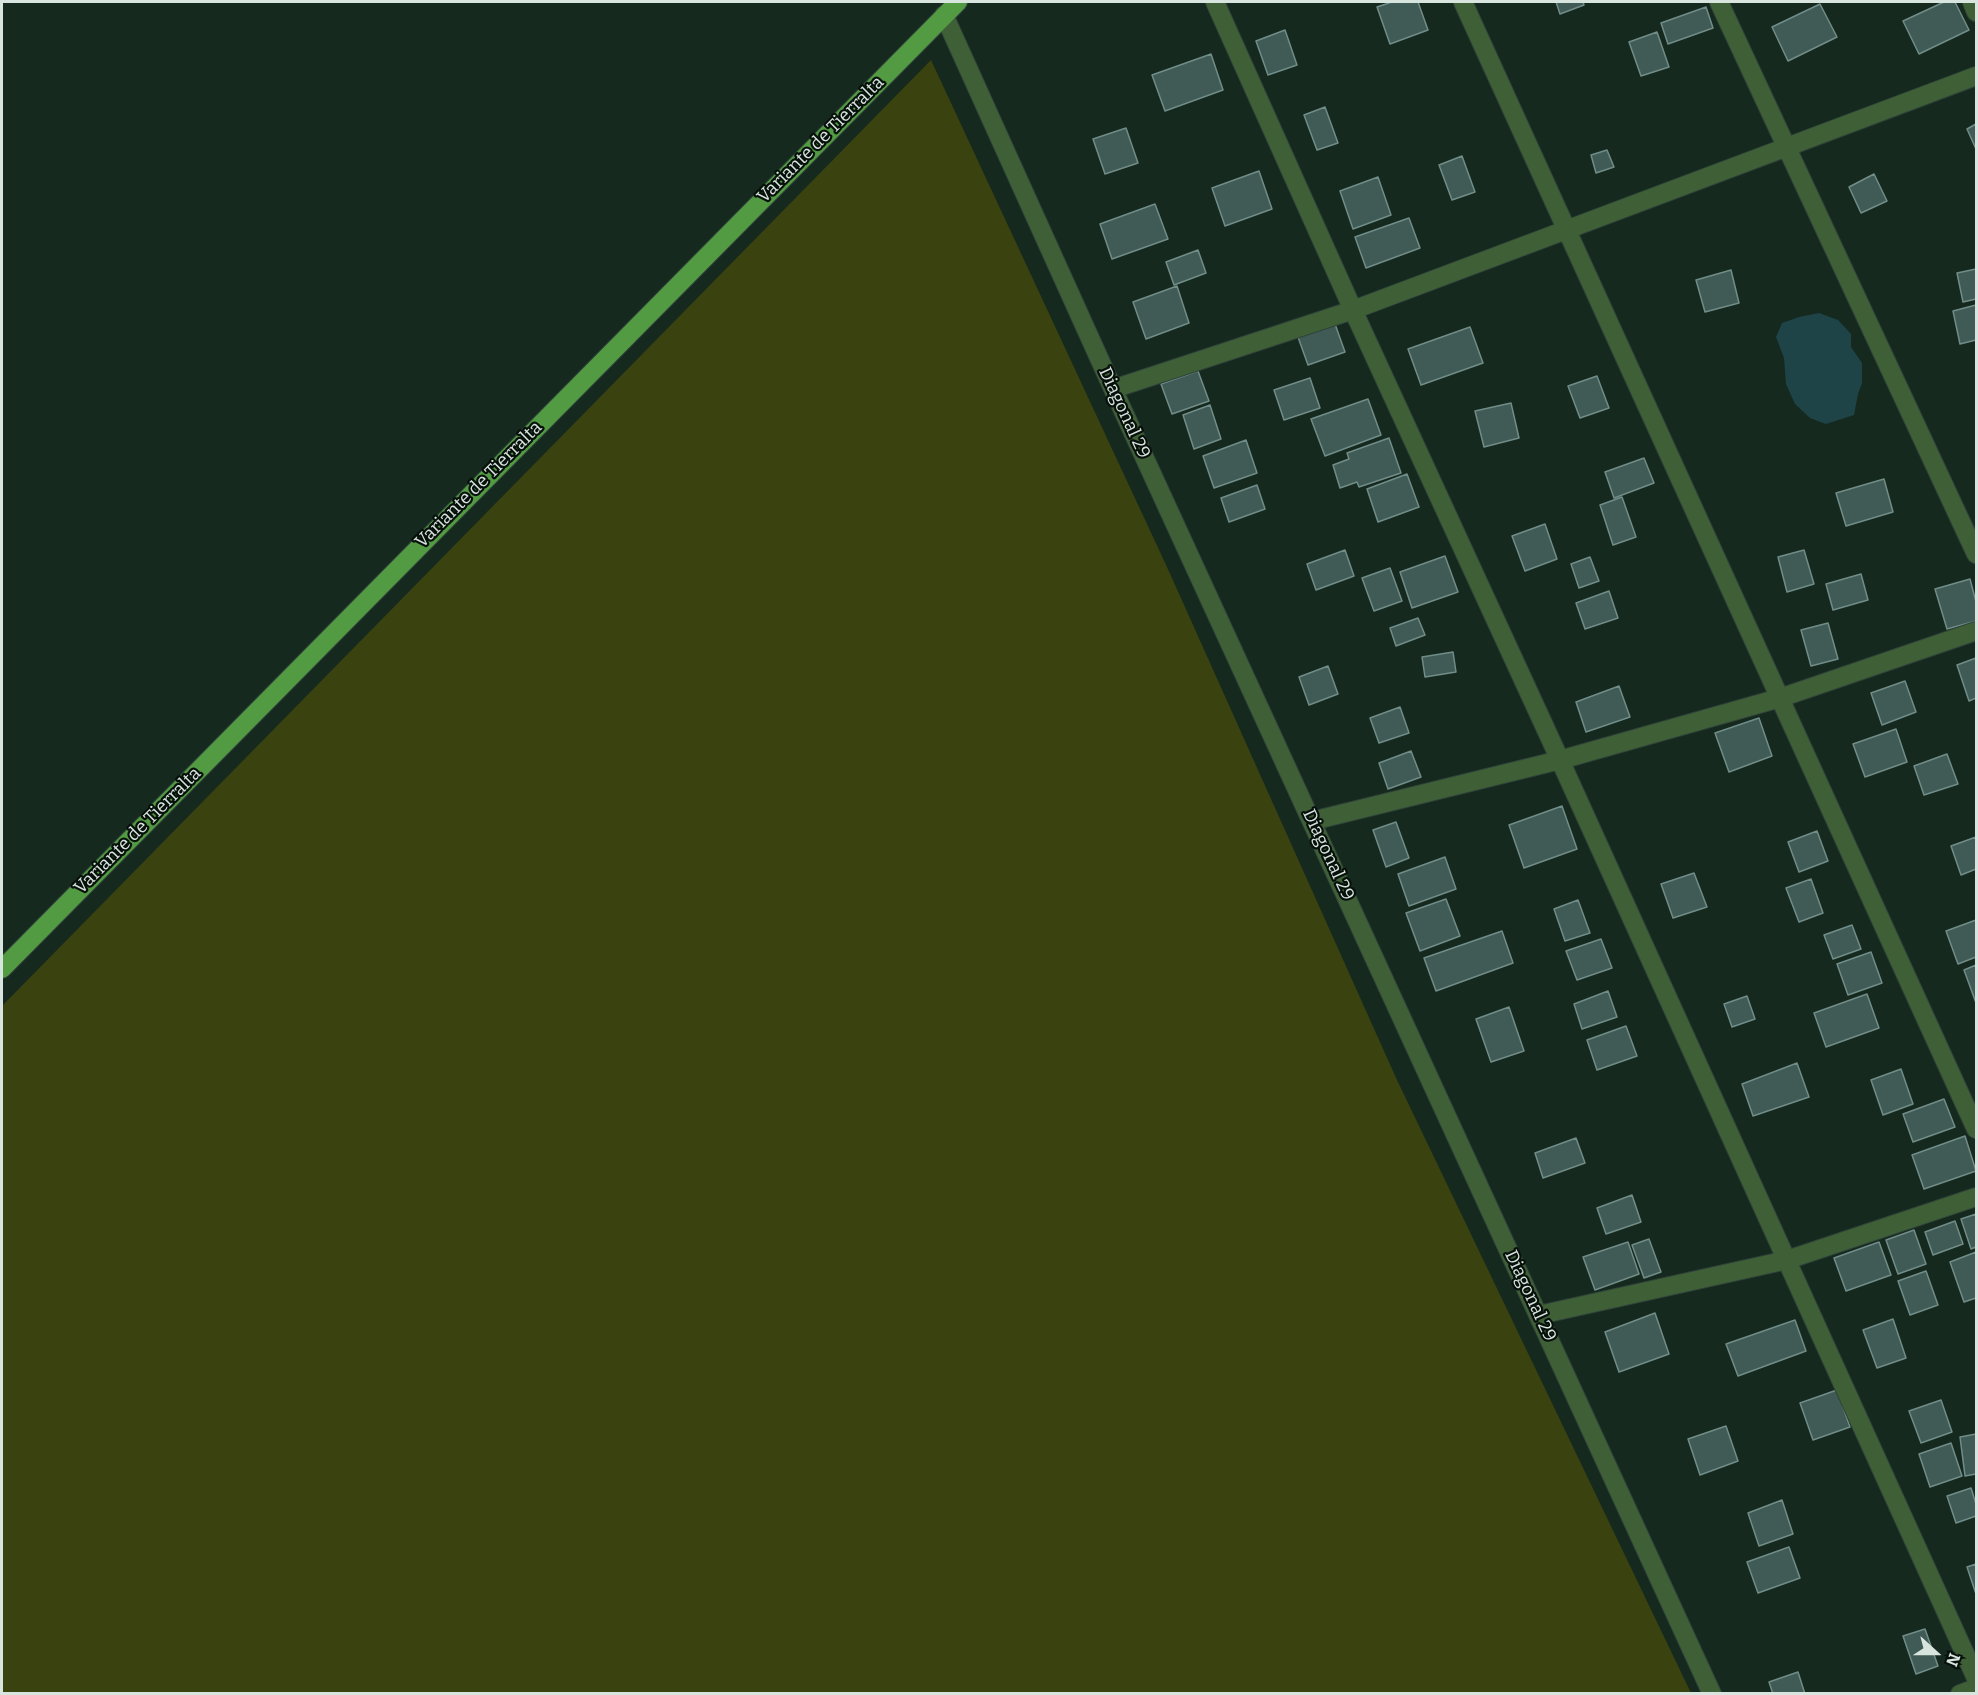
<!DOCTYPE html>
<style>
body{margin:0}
#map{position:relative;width:1978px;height:1695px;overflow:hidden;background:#15291f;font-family:Bitter,serif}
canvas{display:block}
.frame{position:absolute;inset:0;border:3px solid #d8e5de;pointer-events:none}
.north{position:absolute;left:1906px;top:1623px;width:60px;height:60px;-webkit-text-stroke:4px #07100b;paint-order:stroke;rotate:111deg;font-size:16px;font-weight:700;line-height:24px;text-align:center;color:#d8e5de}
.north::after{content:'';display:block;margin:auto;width:21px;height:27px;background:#d8e5de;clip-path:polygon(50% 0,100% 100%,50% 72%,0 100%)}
</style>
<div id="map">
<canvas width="1978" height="1695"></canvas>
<div class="frame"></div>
<div class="north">N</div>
</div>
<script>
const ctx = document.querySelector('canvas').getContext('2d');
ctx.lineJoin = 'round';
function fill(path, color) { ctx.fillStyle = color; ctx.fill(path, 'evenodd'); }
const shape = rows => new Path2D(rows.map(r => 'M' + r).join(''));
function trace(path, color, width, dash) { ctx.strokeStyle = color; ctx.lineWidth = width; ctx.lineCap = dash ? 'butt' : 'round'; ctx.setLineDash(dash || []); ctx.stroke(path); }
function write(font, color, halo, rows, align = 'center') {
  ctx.font = font + ' Bitter,serif'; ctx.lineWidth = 4.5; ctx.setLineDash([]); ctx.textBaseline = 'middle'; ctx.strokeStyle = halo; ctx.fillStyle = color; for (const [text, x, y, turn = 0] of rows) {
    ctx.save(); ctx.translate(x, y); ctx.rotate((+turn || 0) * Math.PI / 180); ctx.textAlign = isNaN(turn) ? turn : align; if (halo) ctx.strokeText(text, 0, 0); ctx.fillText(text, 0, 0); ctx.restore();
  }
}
fill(shape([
 [931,60,1167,567,1397,1080,1691,1693,2,1693,2,1006]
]), '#3a420f');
fill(shape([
 [1819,313,1838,320,1851,334,1851,347,1862,363,1862,383,1858,394,1854,415,1826,424,1810,418,1795,404,1786,384,1784,358,1776,337,1782,323,1799,317]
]), '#1e4448');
const building = shape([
 [1392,2,1418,2,1428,30,1390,44,1377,7,1392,2],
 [1556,2,1583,2,1584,5,1560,14,1556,2],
 [1944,2,1955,2,1969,30,1919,54,1903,21,1944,2],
 [1820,4,1837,37,1788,61,1772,27,1820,4],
 [1706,7,1713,28,1668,44,1661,23,1706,7],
 [1285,30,1297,65,1268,75,1256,41,1285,30],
 [1657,32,1669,67,1641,76,1629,42,1657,32],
 [1211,54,1223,90,1165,111,1152,75,1211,54],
 [1325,107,1338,143,1317,150,1304,115,1325,107],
 [1976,124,1976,149,1967,129,1976,124],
 [1126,128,1138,163,1105,174,1093,139,1126,128],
 [1607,150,1614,167,1596,173,1591,155,1607,150],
 [1462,156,1475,192,1452,200,1439,165,1462,156],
 [1259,171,1272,209,1225,226,1212,188,1259,171],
 [1874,174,1887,201,1861,213,1849,187,1874,174],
 [1378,177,1391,215,1353,229,1340,191,1378,177],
 [1155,204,1168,239,1112,259,1100,224,1155,204],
 [1409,218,1420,248,1366,268,1355,237,1409,218],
 [1198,250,1206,273,1174,285,1166,262,1198,250],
 [1976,269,1976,299,1963,302,1957,273,1976,269],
 [1731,270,1739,303,1705,312,1696,280,1731,270],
 [1177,286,1189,323,1146,339,1133,302,1177,286],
 [1976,305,1976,340,1960,344,1953,311,1976,305],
 [1335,324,1345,352,1308,365,1298,337,1335,324],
 [1470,327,1483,363,1421,385,1408,349,1470,327],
 [1198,371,1209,401,1172,414,1161,384,1198,371],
 [1597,376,1609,408,1580,418,1568,386,1597,376],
 [1310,378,1320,408,1284,420,1274,390,1310,378],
 [1368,399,1381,435,1325,456,1311,419,1368,399],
 [1511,403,1519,438,1484,447,1475,411,1511,403],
 [1210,405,1221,439,1194,449,1183,415,1210,405],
 [1389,438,1401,473,1359,487,1357,482,1340,488,1333,465,1349,459,1347,453,1389,438],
 [1246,440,1257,473,1214,488,1203,456,1246,440],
 [1644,458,1654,483,1614,498,1605,472,1644,458],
 [1407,474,1419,507,1378,522,1367,489,1407,474],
 [1884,479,1893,512,1846,526,1836,493,1884,479],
 [1257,485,1265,509,1229,522,1221,498,1257,485],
 [1622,497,1636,537,1613,545,1600,505,1622,497],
 [1545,524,1557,559,1525,571,1512,536,1545,524],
 [1345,550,1354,576,1316,590,1307,564,1345,550],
 [1804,550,1814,584,1787,592,1778,557,1804,550],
 [1445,556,1458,592,1412,608,1400,572,1445,556],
 [1590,557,1599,581,1579,588,1571,564,1590,557],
 [1390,568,1402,601,1374,611,1362,578,1390,568],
 [1861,574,1868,600,1833,610,1826,584,1861,574],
 [1970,579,1976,602,1976,621,1947,629,1935,589,1970,579],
 [1609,591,1618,618,1585,629,1576,603,1609,591],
 [1418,618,1425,635,1396,646,1390,628,1418,618],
 [1828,623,1838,659,1811,666,1801,630,1828,623],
 [1453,652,1456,672,1425,677,1422,657,1453,652],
 [1976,658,1976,698,1969,701,1957,665,1976,658],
 [1328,666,1338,694,1309,705,1299,677,1328,666],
 [1905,681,1916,712,1882,725,1871,693,1905,681],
 [1619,686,1630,717,1586,732,1576,702,1619,686],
 [1400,707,1409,733,1379,743,1370,718,1400,707],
 [1759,718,1772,756,1729,772,1715,733,1759,718],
 [1896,729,1907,762,1865,777,1853,744,1896,729],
 [1411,751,1421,777,1388,789,1379,763,1411,751],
 [1947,754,1958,784,1924,795,1914,766,1947,754],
 [1562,806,1577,849,1524,868,1509,825,1562,806],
 [1396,822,1409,858,1386,867,1373,830,1396,822],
 [1817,831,1828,861,1799,872,1788,842,1817,831],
 [1976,837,1976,869,1961,875,1951,846,1976,837],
 [1445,857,1456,889,1409,906,1398,874,1445,857],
 [1694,873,1707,907,1673,918,1661,884,1694,873],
 [1811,879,1823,913,1799,922,1786,888,1811,879],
 [1446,899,1460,936,1420,951,1406,913,1446,899],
 [1578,900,1590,933,1565,941,1554,909,1578,900],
 [1976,920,1976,957,1958,964,1946,931,1976,920],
 [1852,925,1861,949,1833,959,1824,935,1852,925],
 [1502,931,1513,963,1436,991,1424,958,1502,931],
 [1601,939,1612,968,1577,980,1566,951,1601,939],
 [1871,952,1882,983,1848,995,1837,964,1871,952],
 [1976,965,1976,1003,1964,970,1976,965],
 [1608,991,1617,1017,1582,1029,1574,1004,1608,991],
 [1867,994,1879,1028,1826,1047,1814,1013,1867,994],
 [1747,996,1755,1019,1732,1027,1724,1004,1747,996],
 [1509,1007,1524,1051,1491,1062,1476,1019,1509,1007],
 [1626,1026,1637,1056,1597,1070,1587,1040,1626,1026],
 [1797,1063,1809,1097,1753,1116,1742,1084,1797,1063],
 [1901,1069,1913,1104,1883,1115,1871,1080,1901,1069],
 [1944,1099,1955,1127,1913,1142,1903,1114,1944,1099],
 [1965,1136,1976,1171,1924,1189,1912,1155,1965,1136],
 [1576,1138,1585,1163,1543,1178,1535,1153,1576,1138],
 [1632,1195,1641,1222,1606,1234,1597,1208,1632,1195],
 [1976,1214,1976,1247,1971,1249,1961,1219,1976,1214],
 [1955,1221,1963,1244,1933,1255,1925,1232,1955,1221],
 [1914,1230,1926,1264,1898,1274,1886,1240,1914,1230],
 [1649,1239,1661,1272,1644,1278,1632,1245,1649,1239],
 [1628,1242,1639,1274,1595,1290,1583,1257,1628,1242],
 [1879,1242,1891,1275,1846,1291,1834,1258,1879,1242],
 [1976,1252,1976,1298,1964,1302,1950,1262,1976,1252],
 [1926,1271,1938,1305,1910,1315,1898,1281,1926,1271],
 [1655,1313,1669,1354,1619,1372,1605,1332,1655,1313],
 [1893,1319,1906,1358,1877,1368,1863,1330,1893,1319],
 [1795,1320,1806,1351,1738,1376,1726,1344,1795,1320],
 [1837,1390,1850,1427,1813,1440,1800,1403,1837,1390],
 [1941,1400,1952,1432,1921,1443,1909,1411,1941,1400],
 [1726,1426,1738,1461,1700,1475,1688,1439,1726,1426],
 [1976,1434,1976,1474,1965,1476,1960,1437,1976,1434],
 [1951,1443,1962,1476,1930,1487,1919,1454,1951,1443],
 [1971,1488,1976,1504,1976,1516,1956,1523,1947,1496,1971,1488],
 [1782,1500,1793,1534,1759,1546,1748,1513,1782,1500],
 [1789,1547,1800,1578,1758,1593,1747,1562,1789,1547],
 [1976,1564,1976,1594,1967,1567,1976,1564],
 [1925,1629,1938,1666,1916,1674,1903,1636,1925,1629],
 [1798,1672,1805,1694,1773,1694,1769,1682,1798,1672]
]);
fill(building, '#405a56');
trace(building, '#718d88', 1.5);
const minor = shape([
 [1215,2,1353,310,1560,760,1976,1678],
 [1463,2,1976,1129],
 [1719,2,1976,554],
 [1972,2,1976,12],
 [944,15,1113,389,1712,1694],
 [1113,389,1353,310,1976,76],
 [1312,821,1560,760,1780,698,1976,631],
 [1539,1315,1787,1260,1976,1197],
 [1960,1694,1976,1688]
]);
const major = shape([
 [2,969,958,2]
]);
trace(minor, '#30433a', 20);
trace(major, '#30433a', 20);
trace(minor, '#3f6037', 18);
trace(major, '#539b42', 18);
write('18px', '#d8e5de', '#07100b', [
 ["Variante de Tierralta",821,140,-45],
 ["Diagonal 29",1124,413,65],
 ["Variante de Tierralta",479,485,-45],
 ["Variante de Tierralta",138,831,-45],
 ["Diagonal 29",1328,855,65],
 ["Diagonal 29",1530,1296,65]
]);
</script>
